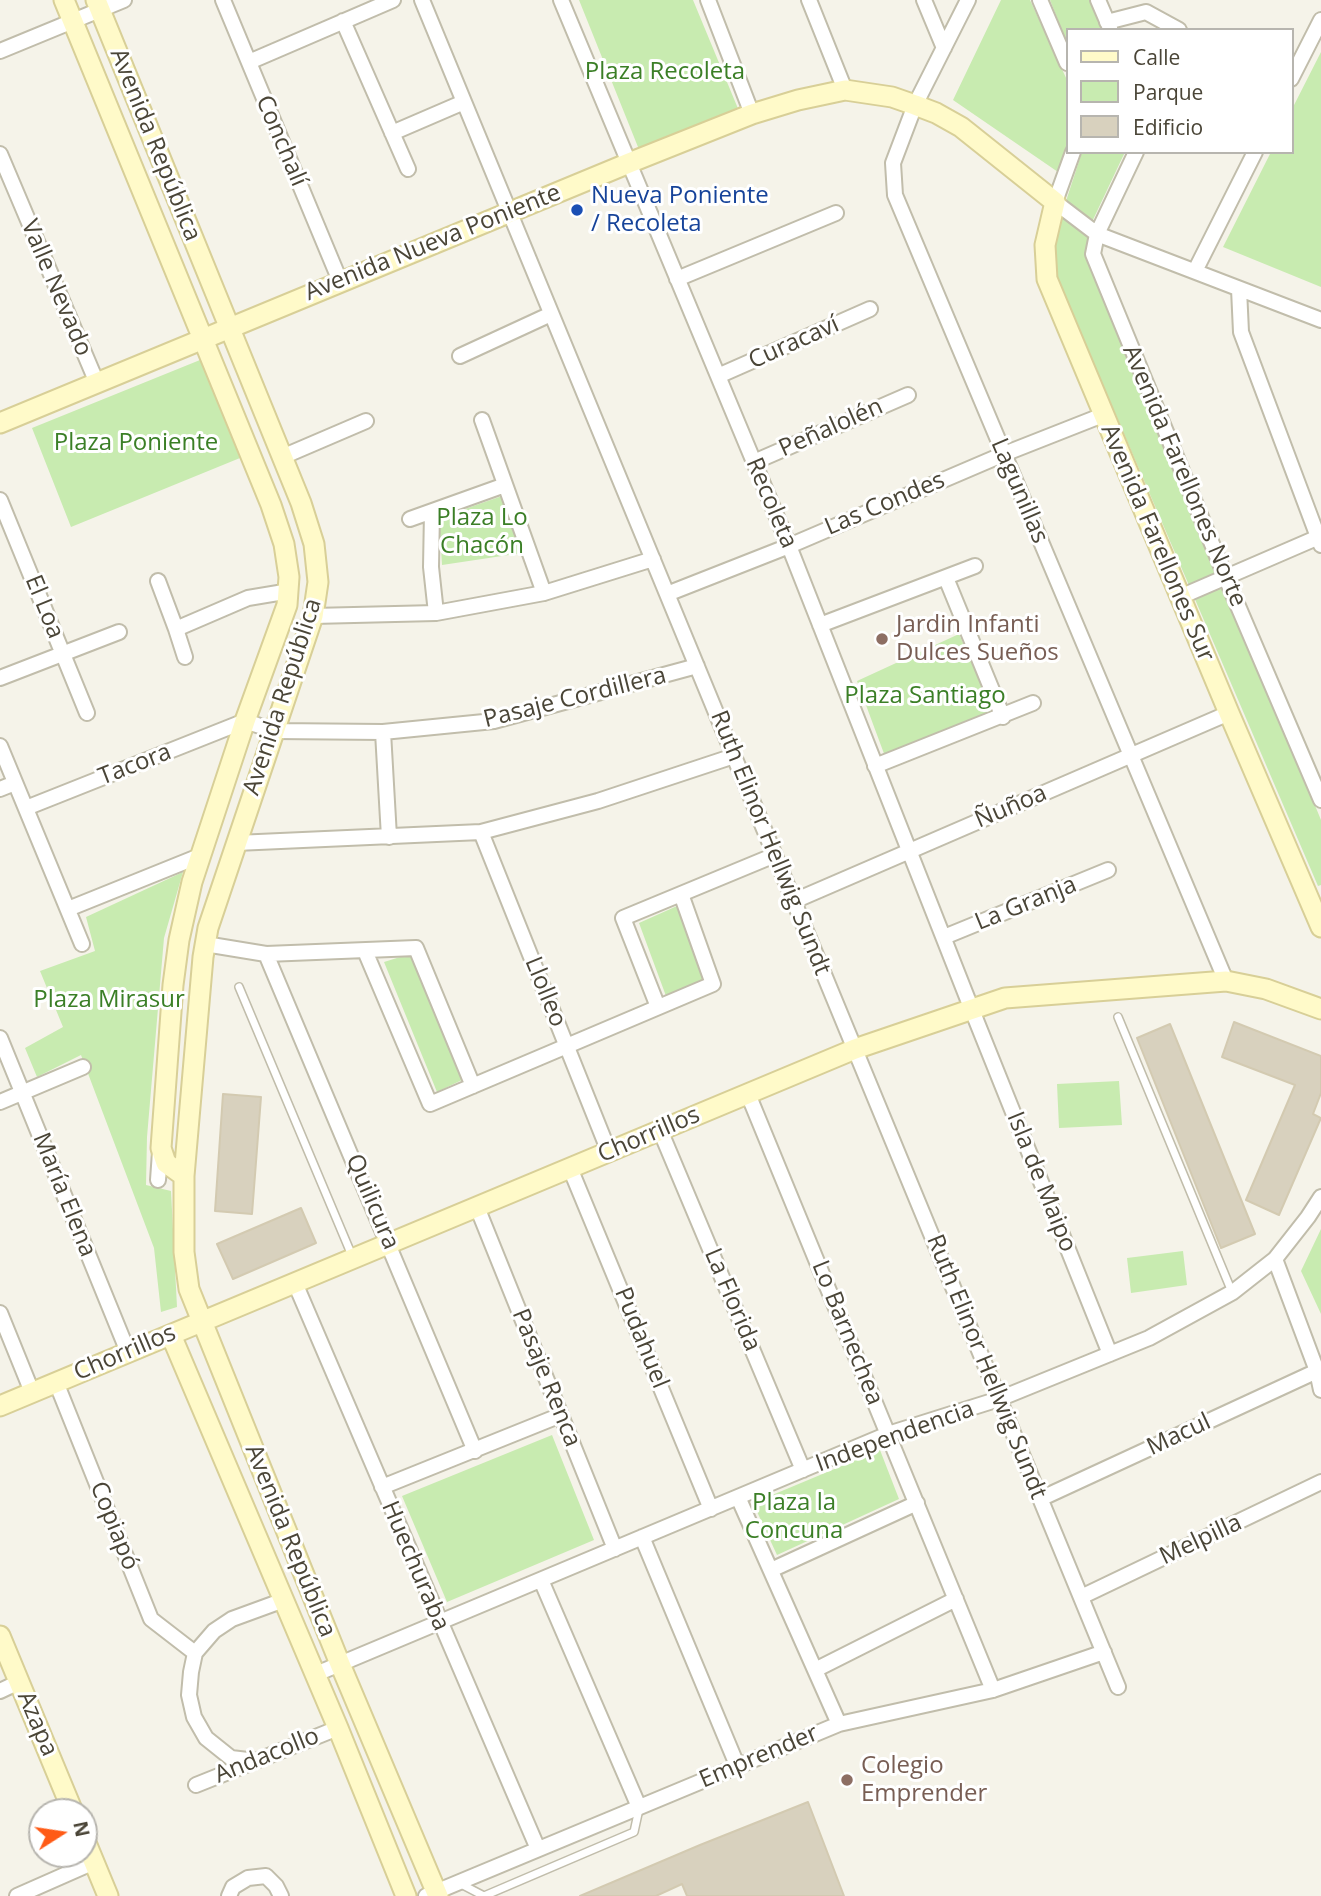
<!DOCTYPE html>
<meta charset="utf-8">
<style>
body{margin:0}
#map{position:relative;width:1321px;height:1896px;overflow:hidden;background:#f5f3e9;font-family:"Open Sans",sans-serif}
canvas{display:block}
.legend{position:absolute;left:1066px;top:28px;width:228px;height:126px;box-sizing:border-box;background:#fff;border:2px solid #b7b5af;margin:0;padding:9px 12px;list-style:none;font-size:21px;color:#4a4537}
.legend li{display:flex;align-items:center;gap:14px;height:35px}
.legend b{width:35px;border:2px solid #b7b5af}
.north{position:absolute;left:28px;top:1798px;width:70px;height:70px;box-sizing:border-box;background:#fff;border:2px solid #b7b5af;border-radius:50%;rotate:78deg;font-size:19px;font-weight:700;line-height:28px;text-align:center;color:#4a4537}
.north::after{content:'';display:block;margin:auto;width:24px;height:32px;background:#ff5b16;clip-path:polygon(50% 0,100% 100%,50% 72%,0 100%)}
</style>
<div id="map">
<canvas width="1321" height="1896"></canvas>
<ul class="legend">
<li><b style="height:9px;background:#fffac9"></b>Calle</li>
<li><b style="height:19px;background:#c8ebb0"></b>Parque</li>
<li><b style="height:19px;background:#d8d1be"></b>Edificio</li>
</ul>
<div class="north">N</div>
</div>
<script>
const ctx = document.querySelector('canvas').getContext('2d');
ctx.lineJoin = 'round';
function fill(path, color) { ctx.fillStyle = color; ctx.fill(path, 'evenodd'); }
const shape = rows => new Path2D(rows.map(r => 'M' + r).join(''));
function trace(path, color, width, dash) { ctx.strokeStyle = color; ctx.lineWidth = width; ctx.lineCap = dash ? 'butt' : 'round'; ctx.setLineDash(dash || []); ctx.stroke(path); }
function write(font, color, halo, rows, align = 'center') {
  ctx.font = font + ' "Open Sans",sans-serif'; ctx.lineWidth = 6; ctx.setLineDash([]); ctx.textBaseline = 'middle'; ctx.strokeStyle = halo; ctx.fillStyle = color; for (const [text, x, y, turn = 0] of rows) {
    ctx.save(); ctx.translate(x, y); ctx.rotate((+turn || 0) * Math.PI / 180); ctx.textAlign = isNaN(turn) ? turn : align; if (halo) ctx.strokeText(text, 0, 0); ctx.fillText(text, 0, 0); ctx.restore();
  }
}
fill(shape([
 [579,0,693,0,739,111,640,152],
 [1001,0,1030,0,1067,80,1067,144,1058,172,953,100],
 [1050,0,1090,0,1102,30,1067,30,1067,44],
 [1321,52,1321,287,1223,247,1271,152,1291,152,1291,111],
 [1082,152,1125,152,1091,224,1088,255,1321,820,1321,885,1318,886,1058,280,1051,247],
 [200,360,240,458,71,527,32,428],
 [502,496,522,553,442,565,439,518],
 [959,634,994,711,886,759,857,681],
 [183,872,164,938,147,1137,146,1185,171,1191,177,1307,161,1312,154,1248,81,1055,37,1077,25,1048,63,1027,40,971,95,951,86,917],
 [677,906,704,980,666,996,639,923],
 [413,953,462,1080,437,1092,384,962],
 [1119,1081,1122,1125,1059,1128,1057,1084],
 [1321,1229,1321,1314,1301,1271],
 [1183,1251,1187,1285,1131,1293,1127,1258],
 [552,1435,594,1540,447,1602,402,1496],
 [880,1450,899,1499,777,1555,753,1503]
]), '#c8ebb0');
const building = shape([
 [1234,1022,1321,1056,1321,1093,1313,1114,1321,1118,1279,1215,1246,1200,1295,1085,1222,1057,1234,1022],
 [1170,1024,1255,1234,1221,1248,1137,1038,1170,1024],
 [223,1094,261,1097,252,1214,215,1211,223,1094],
 [301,1208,316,1243,233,1279,217,1244,301,1208],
 [808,1802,844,1896,687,1896,682,1884,656,1896,580,1896,700,1845,808,1802]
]);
fill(building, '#d8d1be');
trace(building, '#d3cab1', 2);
const lane = shape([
 [239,987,353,1258],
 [1118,1017,1232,1292],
 [459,1883,484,1896,634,1832,639,1809]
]);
const street = shape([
 [223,0,340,281],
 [422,0,1118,1687],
 [561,0,789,546,972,1010,1110,1354],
 [708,0,752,114],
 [809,0,845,90],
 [924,0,944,48],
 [968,0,915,105,893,163,895,195,1226,981],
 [1040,0,1067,63],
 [1098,0,1110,28],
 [343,21,408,169],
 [1107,22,1146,12,1179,30],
 [0,51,124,0],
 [249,62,393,0],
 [1291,79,1321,20],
 [392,133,464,102],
 [1073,152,1055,202,1097,234,1321,320],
 [1136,152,1097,234,1093,254,1226,578,1321,800],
 [0,154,97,383],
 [1195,271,1255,152],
 [677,279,836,213],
 [1239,289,1241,332,1321,545],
 [460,356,551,314],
 [718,376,870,309],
 [482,420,544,593],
 [282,457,366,421],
 [754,462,908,395],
 [0,500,87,713],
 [432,512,431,567,436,613],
 [410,519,505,485],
 [946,578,1003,717],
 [158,581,176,629,248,598,290,591],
 [667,594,789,546,1004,454,1103,415],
 [1180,597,1321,536],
 [313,616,436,613,544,593,653,559],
 [820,625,975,566],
 [176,629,185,657],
 [0,678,119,632],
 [383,732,389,837],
 [0,746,82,944],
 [875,766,1033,703],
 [0,789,15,783],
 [26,808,245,721,275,731,383,732,494,721,697,666],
 [481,832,609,1152],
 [236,843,481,832,598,801,734,756],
 [794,901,1229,713],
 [68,909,202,855],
 [944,937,1108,870],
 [205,944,266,954,416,948,473,1086],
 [365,951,430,1104,713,984,681,894],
 [266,954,475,1451],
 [658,1007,623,918,775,855],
 [0,1038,128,1352],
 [748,1094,993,1690],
 [0,1102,83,1067],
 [660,1130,803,1470],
 [570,1168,711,1509],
 [158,1180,160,1152],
 [477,1207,615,1549],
 [1275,1259,1317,1371,1321,1390],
 [295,1283,538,1849],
 [0,1313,32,1392],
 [56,1382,151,1619,195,1653],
 [382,1487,561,1415],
 [738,1497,839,1724],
 [1040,1499,1317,1371],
 [642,1537,737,1765],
 [771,1570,917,1503],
 [541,1580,639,1807],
 [1081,1597,1321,1482],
 [815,1670,956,1599],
 [316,1674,888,1434,999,1399,1149,1338,1233,1292,1275,1259,1308,1217,1321,1197],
 [0,1691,19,1682],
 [256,1761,231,1758,206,1738,194,1717,189,1695,191,1672,195,1653,214,1631,232,1619,284,1600],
 [196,1785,338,1728],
 [17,1896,94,1862],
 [229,1896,233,1887,248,1878,266,1876,276,1886,281,1896],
 [426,1896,839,1724,993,1690,1104,1652]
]);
const secondary = shape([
 [64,0,271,505,284,544,289,577,287,605,245,721,192,882,179,940,173,985,161,1148,166,1163,184,1176],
 [96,0,301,503,314,544,318,582,313,616,208,928,203,957,184,1176,184,1252,189,1289,340,1664,438,1896],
 [0,423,629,163,752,114,798,100,845,90,892,97,915,105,936,113,961,127,1055,202,1045,245,1047,279,1229,713,1321,927],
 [171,1335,338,1728,406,1896],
 [0,1406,855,1049,1005,998,1226,981,1266,989,1321,1009],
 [0,1636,73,1812],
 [84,1838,108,1896]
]);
trace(lane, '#c1bdab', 10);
trace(street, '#c1bdab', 18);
trace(secondary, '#d8cf97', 23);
trace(lane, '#fff', 7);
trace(street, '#fff', 14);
trace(secondary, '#fffac9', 19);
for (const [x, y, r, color] of [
 [577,210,7,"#1a4fb4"],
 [882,639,7,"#8d6e63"],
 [847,1780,7,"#8d6e63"]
]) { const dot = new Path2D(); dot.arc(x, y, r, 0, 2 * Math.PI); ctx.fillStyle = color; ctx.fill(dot); trace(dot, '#fff', 2.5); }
write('24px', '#3b7f26', '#fff', [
 ["Plaza Recoleta",665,72],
 ["Plaza Poniente",136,443],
 ["Plaza Lo",482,518],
 ["Chacón",482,546],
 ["Plaza Santiago",925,696],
 ["Plaza Mirasur",109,1000],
 ["Plaza la",794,1503],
 ["Concuna",794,1531]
]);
write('24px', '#4a4537', '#fff', [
 ["Conchalí",281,141,67],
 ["Avenida República",155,145,68],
 ["Avenida Nueva Poniente",433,243,-22],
 ["Valle Nevado",56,288,67],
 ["Curacaví",794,343,-24],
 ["Peñalolén",831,428,-24],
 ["Avenida Farellones Norte",1184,476,67],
 ["Lagunillas",1019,491,67],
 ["Recoleta",771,503,67],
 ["Las Condes",885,504,-23],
 ["Avenida Farellones Sur",1157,543,67],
 ["El Loa",44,607,68],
 ["Avenida República",283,697,-72],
 ["Pasaje Cordillera",575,698,-14],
 ["Tacora",135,765,-21],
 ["Ñuñoa",1011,807,-23],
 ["Ruth Elinor Hellwig Sundt",770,843,68],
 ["La Granja",1026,904,-22],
 ["Llolleo",545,992,68],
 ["Chorrillos",649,1135,-23],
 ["Isla de Maipo",1041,1182,68],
 ["María Elena",64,1195,68],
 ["Quilicura",372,1202,67],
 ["La Florida",732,1300,67],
 ["Lo Barnechea",847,1333,68],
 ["Pudahuel",641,1338,68],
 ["Chorrillos",125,1353,-23],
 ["Ruth Elinor Hellwig Sundt",986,1367,68],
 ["Pasaje Renca",546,1378,68],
 ["Macul",1179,1435,-25],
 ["Independencia",895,1437,-20],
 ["Copiapó",114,1526,68],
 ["Melpilla",1201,1540,-25],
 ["Avenida República",290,1541,68],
 ["Huechuraba",415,1566,67],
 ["Azapa",37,1724,67],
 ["Andacollo",267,1756,-22],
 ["Emprender",759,1757,-23]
]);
write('24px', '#164399', '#fff', [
 ["Nueva Poniente",591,196],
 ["/ Recoleta",591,224]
], 'left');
write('24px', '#785e54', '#fff', [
 ["Jardin Infanti",896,625],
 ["Dulces Sueños",896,653],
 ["Colegio",861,1766],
 ["Emprender",861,1794]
], 'left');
</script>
